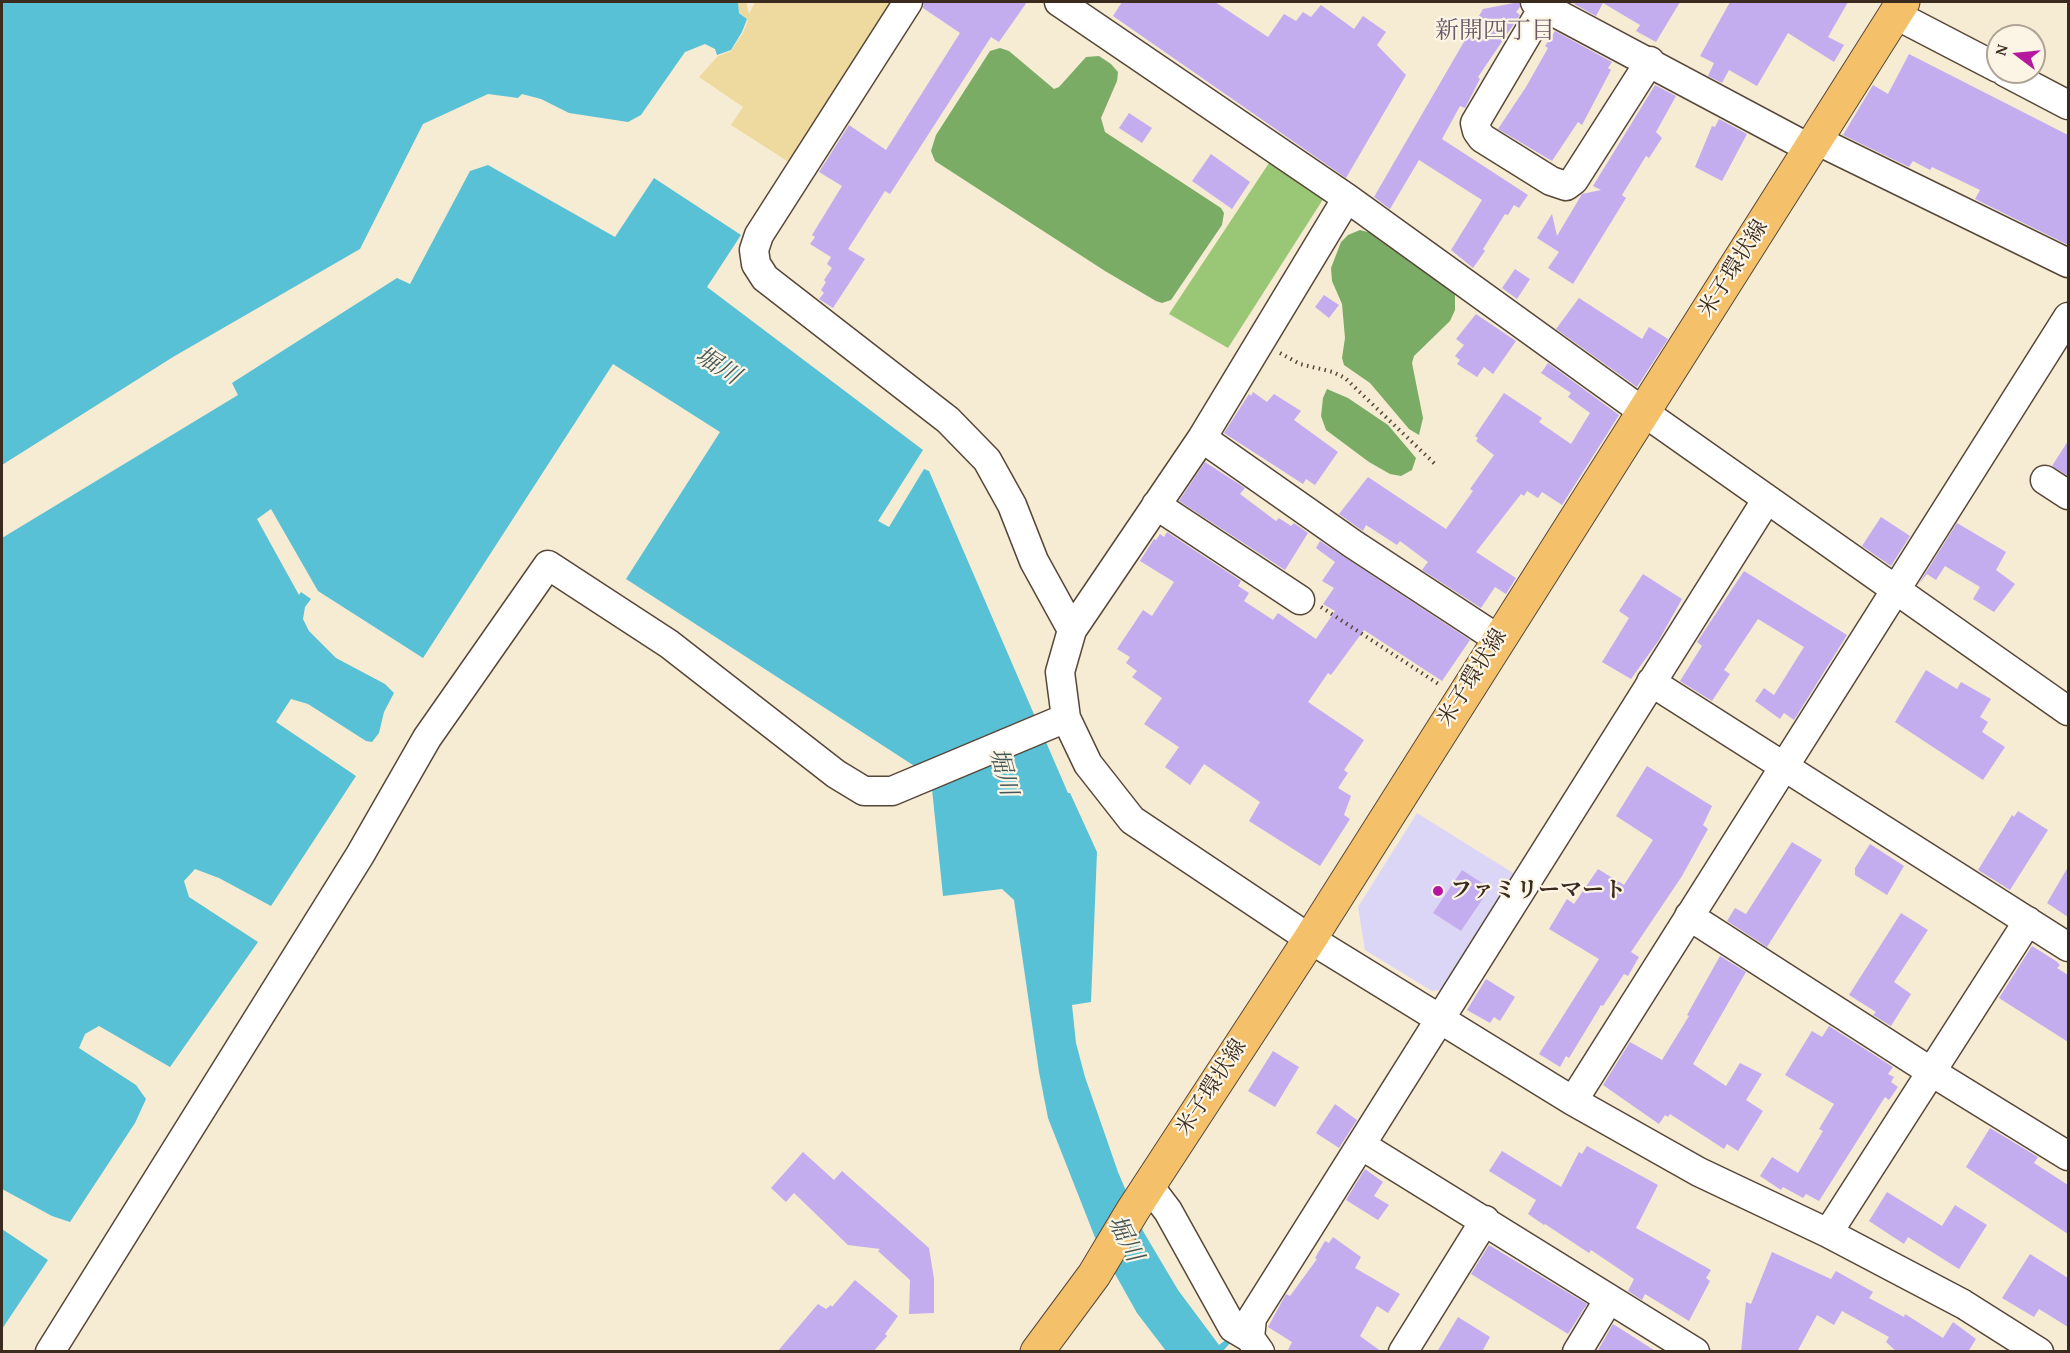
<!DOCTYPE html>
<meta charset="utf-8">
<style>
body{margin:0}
#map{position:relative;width:2070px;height:1353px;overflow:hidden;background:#f6ebd3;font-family:"Gentium Book Plus",serif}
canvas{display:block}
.frame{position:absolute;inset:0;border:3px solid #3b2a1e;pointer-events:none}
.north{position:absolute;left:1986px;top:24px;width:60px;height:60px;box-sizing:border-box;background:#fcf5e5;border:2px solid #afa495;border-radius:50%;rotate:286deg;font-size:16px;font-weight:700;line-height:24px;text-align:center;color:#3b2a1e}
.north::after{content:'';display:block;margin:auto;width:21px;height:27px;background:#b5179e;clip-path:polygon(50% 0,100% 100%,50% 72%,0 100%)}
</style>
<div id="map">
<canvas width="2070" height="1353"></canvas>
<div class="frame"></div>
<div class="north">N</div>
</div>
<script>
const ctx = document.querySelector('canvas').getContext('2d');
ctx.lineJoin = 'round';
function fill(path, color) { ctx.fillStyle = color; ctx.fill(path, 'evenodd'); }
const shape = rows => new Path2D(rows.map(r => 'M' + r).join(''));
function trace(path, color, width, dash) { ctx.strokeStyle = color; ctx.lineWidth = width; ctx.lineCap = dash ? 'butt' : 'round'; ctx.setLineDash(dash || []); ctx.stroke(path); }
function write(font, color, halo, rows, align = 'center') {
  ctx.font = font + ' "Gentium Book Plus","Noto Serif JP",serif'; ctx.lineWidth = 4.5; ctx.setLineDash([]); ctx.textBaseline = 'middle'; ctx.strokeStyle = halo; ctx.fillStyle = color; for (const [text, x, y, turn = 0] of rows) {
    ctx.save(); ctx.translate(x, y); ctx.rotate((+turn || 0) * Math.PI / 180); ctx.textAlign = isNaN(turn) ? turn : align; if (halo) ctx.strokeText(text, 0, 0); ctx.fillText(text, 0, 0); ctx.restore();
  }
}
fill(shape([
 [1417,813,1518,876,1447,989,1432,991,1365,950,1358,907]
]), '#dcd6f6');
fill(shape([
 [1275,154,1329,190,1228,348,1169,314]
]), '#9ac775');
fill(shape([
 [1000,48,1009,51,1054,89,1059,87,1086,57,1099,56,1111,64,1118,72,1117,81,1101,118,1105,132,1221,208,1224,213,1222,225,1171,300,1162,303,1156,301,1105,271,935,161,931,151,936,135,990,51],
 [1360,230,1375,234,1455,294,1455,310,1450,321,1414,356,1412,363,1423,418,1419,435,1409,429,1370,383,1344,365,1342,358,1345,338,1342,304,1332,281,1331,268,1341,242,1348,235],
 [1327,389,1348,398,1388,425,1416,458,1412,470,1401,476,1390,474,1369,462,1326,430,1321,416,1323,398]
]), '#7bac66');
fill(shape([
 [738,2,746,2,749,14,755,2,893,2,795,166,731,125,743,107,699,77,718,56,731,51,743,33,748,20,739,12]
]), '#eeda9e');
fill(shape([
 [2,2,738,2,739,13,747,19,742,32,731,50,717,55,715,49,705,44,685,52,641,115,628,122,569,113,541,99,522,94,518,98,488,94,423,124,360,249,173,357,2,465],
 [488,165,615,237,654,178,741,235,707,287,923,450,878,521,889,527,924,469,929,471,1068,793,1070,793,1097,852,1091,1002,1072,1005,1076,1043,1085,1077,1118,1172,1143,1231,1178,1290,1219,1345,1227,1339,1231,1342,1223,1351,1166,1351,1137,1313,1096,1240,1048,1118,1039,1072,1014,900,1002,889,943,896,932,789,919,769,626,579,720,432,613,364,423,658,318,591,271,509,257,519,299,595,301,592,311,599,305,607,303,619,309,631,336,658,385,684,394,693,384,712,379,733,372,742,366,741,308,704,291,699,276,722,356,776,271,906,219,878,195,869,184,881,189,897,258,942,170,1067,99,1026,85,1034,79,1048,136,1085,146,1099,135,1123,70,1222,52,1216,2,1189,2,538,238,395,232,383,397,278,410,284,470,171],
 [2,1229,48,1260,2,1329]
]), '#59c1d5');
fill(shape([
 [924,2,1027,2,999,42,991,37,890,194,885,191,848,249,865,259,833,308,819,299,824,293,821,290,826,282,824,280,832,268,827,264,831,257,810,244,815,237,812,235,842,186,819,172,849,125,886,150,960,33,923,8],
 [1122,2,1215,2,1268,37,1284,14,1296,21,1303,12,1311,17,1321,5,1354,29,1363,16,1386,32,1377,45,1406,75,1346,178,1113,16],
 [1519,2,1520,7,1516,12,1520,15,1478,77,1480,79,1465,108,1460,106,1442,139,1528,195,1519,208,1514,205,1508,215,1505,214,1483,249,1485,251,1473,268,1451,250,1482,200,1419,160,1390,209,1374,197,1483,9],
 [1576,2,1680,2,1656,42,1636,31,1640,25,1603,3,1596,16,1574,4],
 [1730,2,1848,2,1828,37,1844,45,1834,62,1788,33,1757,86,1729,70,1722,83,1708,76,1714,63,1700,56],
 [1555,31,1612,62,1608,68,1611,70,1582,125,1578,122,1552,161,1498,129,1526,87,1548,48,1545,46],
 [1909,54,2068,135,2068,245,1975,199,1980,190,1932,167,1930,170,1913,161,1909,167,1843,135,1873,85,1888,94],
 [1655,85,1676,96,1656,132,1662,138,1649,158,1646,156,1622,195,1626,198,1573,284,1548,268,1559,252,1537,238,1552,214,1557,236,1582,194,1601,190,1593,186],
 [1129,113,1152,128,1142,143,1119,128],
 [1719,119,1747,134,1722,181,1695,167,1712,126,1715,127],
 [1211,154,1250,182,1232,209,1192,181],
 [1515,269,1530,279,1517,299,1502,288],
 [1324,295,1339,305,1329,318,1315,307],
 [1579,298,1642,339,1649,327,1668,339,1637,387,1556,329],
 [1476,314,1516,341,1493,374,1484,367,1477,377,1457,364,1460,360,1455,356,1464,345,1456,339],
 [1548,363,1619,415,1562,505,1542,492,1538,498,1527,491,1524,496,1521,494,1476,552,1516,578,1506,594,1495,587,1481,608,1422,570,1428,562,1400,541,1397,545,1366,525,1363,531,1339,514,1368,477,1446,529,1473,491,1470,489,1494,455,1476,441,1478,438,1475,436,1504,393,1542,418,1539,422,1571,444,1590,413,1568,397,1571,393,1541,373],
 [1253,392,1267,402,1274,394,1301,411,1294,420,1338,452,1315,485,1306,479,1303,484,1224,433,1249,394,1251,396],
 [2068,441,2068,476,2052,466],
 [1205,462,1245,488,1240,494,1276,521,1279,518,1291,526,1294,523,1308,533,1285,570,1179,501],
 [1881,517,1910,536,1891,566,1862,546],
 [1957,523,2006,552,1996,570,2015,584,1994,612,1973,599,1980,587,1945,566,1936,580,1927,574,1918,585],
 [1167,532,1241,581,1238,586,1249,593,1244,601,1273,620,1278,613,1316,639,1335,611,1323,604,1334,588,1322,581,1335,562,1316,548,1320,541,1470,640,1442,681,1364,630,1331,675,1328,673,1308,702,1364,740,1344,770,1348,773,1338,788,1351,796,1344,815,1350,819,1320,866,1249,821,1260,802,1204,764,1190,785,1165,767,1179,747,1144,724,1162,698,1132,677,1137,671,1126,663,1130,657,1117,649,1143,610,1152,616,1174,582,1140,561,1154,539,1156,540,1160,534,1164,537],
 [1744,571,1847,635,1794,720,1784,713,1780,719,1755,701,1764,688,1774,695,1804,647,1758,619,1724,670,1730,674,1712,701,1680,681,1702,646,1697,642],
 [1643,574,1682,599,1659,640,1631,679,1602,662,1629,618,1619,611],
 [1926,670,1957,689,1961,682,1991,699,1980,717,1988,722,1982,732,2005,747,1983,780,1895,722],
 [1647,766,1712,806,1703,825,1708,829,1682,876,1631,952,1639,957,1628,976,1624,974,1603,1006,1601,1005,1597,1012,1569,1058,1566,1056,1560,1067,1539,1054,1599,959,1549,929,1567,899,1574,904,1598,869,1624,885,1653,840,1616,816],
 [2018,811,2048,830,2010,890,1978,870,2012,815,2014,817],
 [1792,842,1822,860,1767,947,1727,921,1735,908,1746,914],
 [1870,844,1904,866,1887,895,1855,875,1855,868],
 [2068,867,2068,917,2047,903],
 [1462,870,1490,888,1461,931,1433,913],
 [1901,913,1928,930,1894,982,1911,994,1891,1026,1873,1015,1876,1012,1849,995],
 [2032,946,2056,961,2060,965,2057,968,2068,975,2068,1042,1999,998],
 [1720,956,1746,972,1693,1064,1726,1086,1740,1063,1762,1074,1746,1100,1763,1111,1738,1151,1727,1144,1724,1149,1670,1114,1668,1117,1665,1115,1659,1124,1603,1085,1630,1042,1662,1060,1689,1016,1687,1015],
 [1486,979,1515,997,1500,1021,1494,1017,1490,1023,1467,1010],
 [1829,1026,1893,1067,1888,1074,1894,1077,1891,1082,1898,1087,1889,1100,1885,1097,1819,1201,1806,1194,1803,1198,1783,1187,1781,1190,1760,1176,1772,1157,1798,1173,1823,1131,1819,1129,1834,1104,1785,1075,1812,1031,1822,1037],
 [1273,1051,1299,1067,1275,1107,1248,1091],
 [1335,1104,1357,1120,1339,1148,1316,1133],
 [1990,1128,2038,1157,2034,1163,2068,1185,2068,1234,1966,1167],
 [1587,1146,1658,1185,1636,1228,1711,1270,1706,1278,1710,1281,1689,1321,1645,1294,1642,1300,1628,1291,1634,1279,1591,1250,1589,1253,1545,1224,1544,1225,1528,1214,1536,1200,1489,1171,1502,1151,1561,1187,1579,1152,1582,1154],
 [803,1152,834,1180,842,1171,929,1248,934,1279,934,1313,909,1314,910,1280,878,1251,880,1249,848,1245,794,1193,786,1202,771,1188],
 [1365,1169,1383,1182,1374,1196,1389,1205,1378,1220,1346,1200],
 [1887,1192,1942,1226,1955,1205,1987,1225,1959,1269,1908,1237,1904,1244,1869,1221],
 [1333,1237,1361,1257,1355,1268,1400,1294,1388,1313,1377,1306,1360,1336,1382,1352,1287,1352,1292,1342,1268,1327,1286,1294,1290,1296,1317,1259,1315,1258,1325,1241,1329,1243],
 [1489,1245,1587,1304,1568,1334,1471,1274],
 [1772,1252,1831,1279,1836,1271,1873,1292,1869,1298,1904,1317,1905,1314,1943,1338,1953,1322,1976,1339,1968,1352,1897,1352,1886,1342,1889,1337,1842,1311,1834,1325,1817,1315,1797,1352,1741,1352,1746,1302,1751,1304],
 [2030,1254,2068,1278,2068,1327,2039,1309,2034,1317,2002,1298],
 [855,1280,898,1316,885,1334,887,1336,873,1352,777,1352,818,1304,826,1309,831,1305,832,1307],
 [1458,1317,1490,1337,1482,1352,1437,1352],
 [1613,1324,1657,1352,1597,1352]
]), '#c4adee');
const minor = shape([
 [908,2,759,235,754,250,756,264,765,278,948,420,987,460,1012,505,1034,561,1072,630],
 [1059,2,1347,198,1645,413,2068,711],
 [1535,2,1809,148],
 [1544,6,1475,123,1477,131,1482,138,1551,181,1566,186,1574,180,1650,61],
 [1896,15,1998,68],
 [2005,72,2068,105],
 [1816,140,2068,263],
 [1347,198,1202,438,1072,630,1060,672,1066,718,1088,764,1132,820,1310,939,1573,1101,1699,1172,1828,1233,1963,1304,2039,1352],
 [1202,438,1353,544,1498,639],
 [2045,480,2068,495],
 [1156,505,1300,600],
 [1651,682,2068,947],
 [1689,916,1930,1071,2068,1156],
 [1573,1101,2068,317],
 [1361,1145,1695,1352],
 [1149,1186,1168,1211,1233,1328,1250,1338],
 [1828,1233,2028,921],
 [50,1352,360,855,427,738,548,565,669,644,836,774,864,791,892,791,1066,718],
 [1260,1352,1250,1338,1252,1318,1767,499],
 [1403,1352,1485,1220],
 [1577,1352,1609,1299]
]);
const major = shape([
 [1037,1352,1094,1275,1133,1210,1310,939,1903,2]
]);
trace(minor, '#574739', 31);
trace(major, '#574739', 35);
trace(shape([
 [1280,353,1300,364,1333,372,1345,378,1435,464],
 [1321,607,1440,685]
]), '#574739', 4, [1.5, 4.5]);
trace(minor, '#fff', 28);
trace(major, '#f4c16a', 33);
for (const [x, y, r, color] of [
 [1438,891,6,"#b5179e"]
]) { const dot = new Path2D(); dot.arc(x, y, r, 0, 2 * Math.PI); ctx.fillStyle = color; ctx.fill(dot); trace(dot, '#fcf5e5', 2); }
write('22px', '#3b2a1e', '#fcf5e5', [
 ["米子環状線",1734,269,-58],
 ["米子環状線",1473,678,-58],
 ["米子環状線",1212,1088,-57]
]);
write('bold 22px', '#3b2a1e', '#fcf5e5', [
 ["ファミリーマート",1450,891]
], 'left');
write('24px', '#6b5867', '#fcf5e5', [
 ["新開四丁目",1495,32]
]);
write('italic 24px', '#445755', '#fcf5e5', [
 ["堀川",717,367,32],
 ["堀川",1002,772,75],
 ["堀川",1124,1239,63]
]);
</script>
